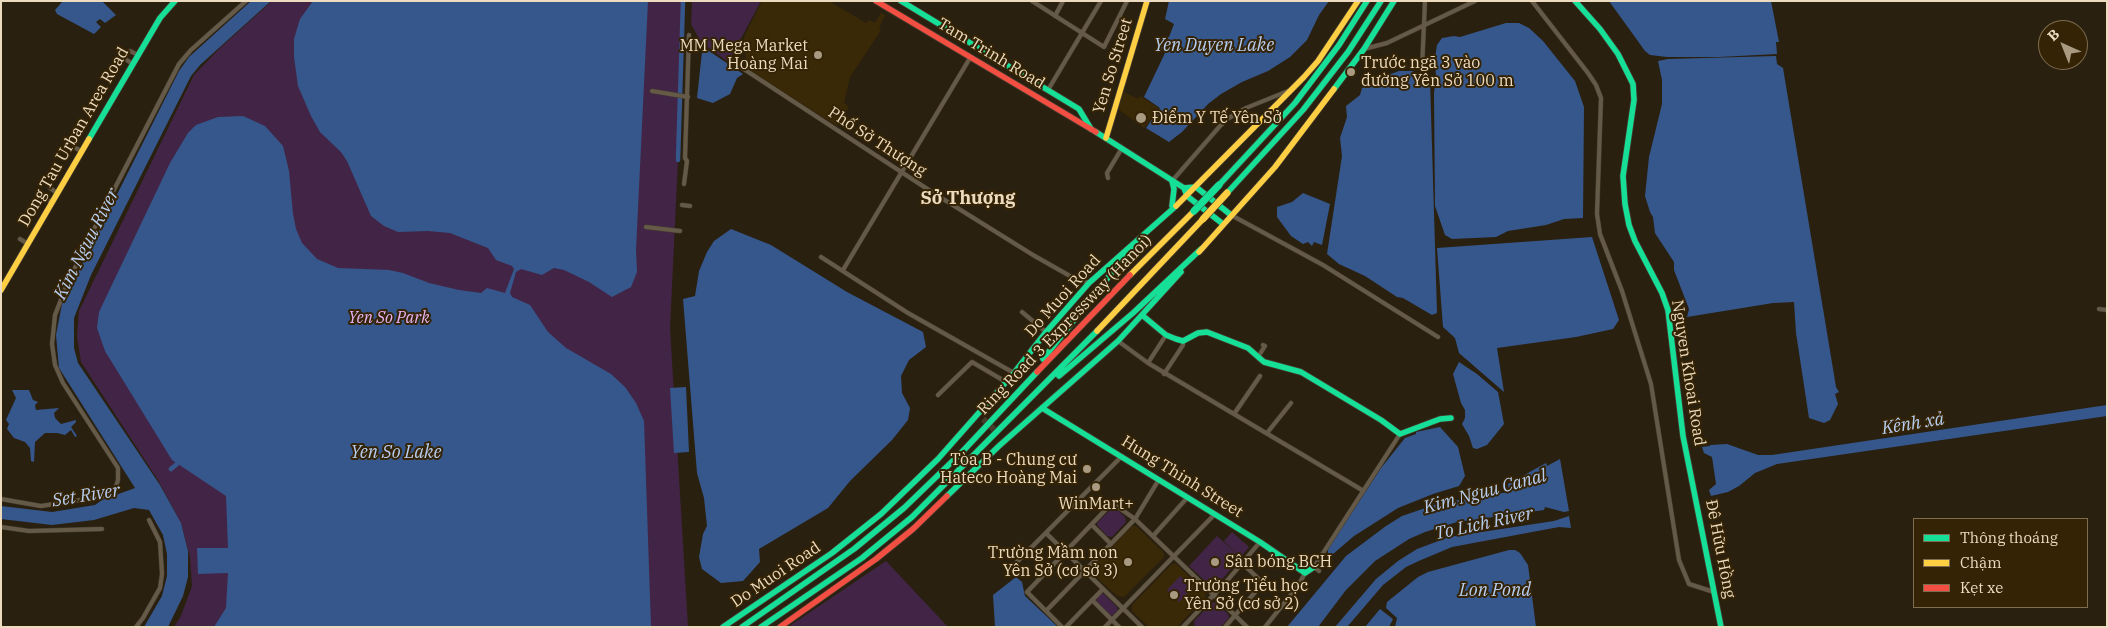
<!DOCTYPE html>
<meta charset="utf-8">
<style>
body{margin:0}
#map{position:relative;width:2108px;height:628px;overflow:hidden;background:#2a2010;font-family:"IBM Plex Serif",serif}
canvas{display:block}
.frame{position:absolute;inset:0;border:2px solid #eddbbf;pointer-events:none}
.legend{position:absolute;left:1913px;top:518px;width:175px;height:90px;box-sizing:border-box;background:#342405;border:1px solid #7e6d4f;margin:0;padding:6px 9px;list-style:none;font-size:15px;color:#eddbbf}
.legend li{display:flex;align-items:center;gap:10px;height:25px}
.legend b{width:25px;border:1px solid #7e6d4f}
.north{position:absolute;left:2038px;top:20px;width:50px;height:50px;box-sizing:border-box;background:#342405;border:1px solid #7e6d4f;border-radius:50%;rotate:316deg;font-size:14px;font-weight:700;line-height:20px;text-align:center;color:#eddbbf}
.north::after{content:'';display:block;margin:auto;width:18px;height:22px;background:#a99a82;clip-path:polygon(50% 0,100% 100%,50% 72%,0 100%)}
</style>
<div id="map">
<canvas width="2108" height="628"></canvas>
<div class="frame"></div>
<ul class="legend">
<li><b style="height:6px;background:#16e098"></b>Thông thoáng</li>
<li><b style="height:6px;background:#ffcf43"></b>Chậm</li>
<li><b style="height:6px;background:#f24e42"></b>Kẹt xe</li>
</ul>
<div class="north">B</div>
</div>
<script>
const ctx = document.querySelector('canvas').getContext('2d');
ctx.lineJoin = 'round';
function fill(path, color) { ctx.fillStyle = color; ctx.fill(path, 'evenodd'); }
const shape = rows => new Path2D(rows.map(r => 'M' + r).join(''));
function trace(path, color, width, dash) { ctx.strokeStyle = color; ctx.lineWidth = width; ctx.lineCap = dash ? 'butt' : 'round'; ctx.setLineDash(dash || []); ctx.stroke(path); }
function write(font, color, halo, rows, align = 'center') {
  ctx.font = font + ' "IBM Plex Serif",serif'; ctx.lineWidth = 4; ctx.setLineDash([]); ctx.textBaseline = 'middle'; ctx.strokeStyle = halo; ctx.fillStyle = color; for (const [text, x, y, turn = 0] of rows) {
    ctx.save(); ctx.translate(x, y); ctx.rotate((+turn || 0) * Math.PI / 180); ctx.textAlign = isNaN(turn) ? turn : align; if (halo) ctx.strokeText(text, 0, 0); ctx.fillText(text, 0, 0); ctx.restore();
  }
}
fill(shape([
 [762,1,829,1,866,23,869,20,875,23,881,13,885,15,879,28,881,30,850,77,844,103,849,107,837,126,768,82,752,71,748,64,744,50,744,37],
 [1124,92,1138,99,1140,96,1159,108,1144,128,1118,109],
 [1132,526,1136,526,1164,553,1164,557,1124,597,1117,596,1092,573,1092,568],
 [1172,564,1176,564,1206,593,1205,598,1177,627,1149,627,1132,611,1132,605]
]), '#3a2907');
fill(shape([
 [272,1,682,1,678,160,670,328,688,627,174,627,181,616,192,586,190,557,181,523,158,480,81,362,77,336,79,311,194,75,220,48],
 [692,1,761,1,731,57,734,60,731,64,701,42,691,24],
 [1115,508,1125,517,1126,522,1112,537,1107,536,1097,525,1098,522,1111,509],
 [1232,532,1249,547,1214,589,1189,566,1217,536,1238,555,1224,541],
 [886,561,948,627,788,627],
 [1180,576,1193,588,1179,602,1167,590],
 [1100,593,1104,594,1117,607,1118,610,1113,615,1109,615,1097,602,1096,598],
 [1215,602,1228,614,1229,618,1220,627,1195,627,1194,621,1212,603]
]), '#422546');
fill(shape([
 [63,1,102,1,116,15,105,23,100,19,96,22,101,27,94,34,57,14,55,10],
 [251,1,271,1,200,65,191,76,91,275,74,318,74,348,78,363,160,485,181,523,188,551,188,577,183,596,168,627,144,627,162,596,167,576,167,554,163,535,149,510,134,508,94,520,52,525,1,519,1,506,52,512,95,505,102,500,135,488,59,368,56,335,62,304,179,71,189,57],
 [313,1,648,1,636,250,637,272,631,287,612,297,589,282,564,270,554,268,542,275,521,269,516,272,510,293,512,297,530,305,548,332,566,348,611,374,625,387,636,403,644,421,651,627,214,627,226,608,228,573,198,574,197,548,228,548,226,496,172,460,105,351,97,328,99,312,170,163,188,133,196,125,218,117,243,116,265,126,283,146,289,171,293,214,296,229,302,243,317,259,338,268,389,270,403,273,429,283,459,290,481,293,487,288,505,293,514,269,512,266,496,260,488,248,450,233,428,231,398,232,384,226,371,216,347,161,341,152,320,132,311,116,298,86,294,57,294,39,300,19],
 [1169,1,1266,2,1329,1,1319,15,1307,40,1290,57,1268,71,1242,82,1221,94,1208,104,1182,132,1169,142,1146,128,1160,108,1144,97,1165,53,1160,49,1163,38,1169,37,1174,24,1165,19],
 [1609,1,1771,1,1779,42,1776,42,1777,54,1719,57,1667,57,1650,55,1645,51],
 [1506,23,1519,23,1529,28,1543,41,1575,81,1584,107,1583,218,1564,219,1546,225,1508,231,1496,237,1452,239,1445,235,1435,206,1434,93,1436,78,1435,58,1437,45,1442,38,1454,36,1460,37],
 [706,49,743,74,737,78,730,94,713,103,697,98,702,52],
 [1776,56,1777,64,1783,68,1836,387,1839,392,1835,394,1838,404,1830,420,1824,423,1809,418,1796,333,1794,302,1773,303,1687,317,1689,309,1674,270,1674,262,1655,233,1653,217,1650,212,1645,196,1649,157,1662,104,1662,80,1658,61,1668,59],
 [1399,71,1412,71,1430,80,1437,313,1432,315,1403,298,1397,297,1365,276,1339,264,1327,254,1342,156,1340,138,1347,117,1346,106,1360,95,1362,88,1369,82],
 [1303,193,1330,204,1322,245,1314,242,1312,246,1308,242,1303,244,1291,236,1277,217,1277,207,1292,202],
 [731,229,771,245,847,292,923,332,926,347,909,360,901,376,902,393,910,408,908,420,892,440,850,481,828,508,759,549,760,562,743,581,721,583,702,569,699,557,703,534,707,526,704,498,697,473,683,299,695,296,699,271,707,252,714,241],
 [1592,237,1619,320,1613,329,1576,337,1497,348,1504,392,1459,353,1455,338,1443,327,1437,248],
 [1459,362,1477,374,1498,392,1504,424,1487,445,1477,449,1473,448,1469,436,1462,424,1465,418,1465,410,1461,403,1453,374],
 [686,387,689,452,674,453,670,388],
 [12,390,29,390,33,400,38,402,35,405,36,410,59,408,54,413,55,418,61,424,76,420,76,422,71,427,77,436,75,437,71,430,65,435,57,433,45,433,35,442,34,462,31,461,30,448,25,442,14,438,7,429,9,424,6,420,16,398],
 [2107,405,2107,416,1777,464,1755,473,1739,486,1728,492,1711,496,1709,490,1716,484,1712,457,1704,453,1702,447,1710,446,1710,445,1727,444,1758,455,1772,455],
 [1440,427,1458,447,1465,476,1459,486,1433,494,1398,508,1354,536,1333,554,1328,553,1328,549,1381,468,1405,438,1416,434,1416,432],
 [1560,459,1569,511,1564,512,1545,507,1544,510,1457,522,1425,532,1409,539,1375,561,1346,590,1318,627,1287,627,1346,556,1386,526,1402,516,1440,503,1509,492,1508,484,1546,463,1547,466],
 [1569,516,1571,528,1559,527,1452,547,1421,560,1406,567,1383,585,1347,627,1335,627,1376,579,1398,561,1417,549,1449,537,1554,521],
 [1509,550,1515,550,1520,553,1528,565,1536,627,1395,627,1397,618,1386,608,1387,602,1418,577,1428,572],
 [1016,577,1022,582,1025,596,1058,627,995,627,993,595],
 [1380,609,1393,619,1389,627,1365,627]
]), '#36578c');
trace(shape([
 [678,160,683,1],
 [171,469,178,463]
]), '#36578c', 4.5);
trace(shape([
 [983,419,999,434]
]), '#473c2a', 6, [6, 3]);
const street = shape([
 [1032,1,1104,47,1127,1],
 [1532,1,1588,73,1596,85,1601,98,1597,214,1600,234,1622,291,1651,384,1679,560,1689,584,1714,592],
 [1055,16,1063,1],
 [1364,49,1387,43,1475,1],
 [130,51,138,55],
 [125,59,133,64],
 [733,62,935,194,1033,255,1070,276,1089,283],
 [1422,69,1425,1],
 [1048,90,1101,1],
 [652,91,688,97],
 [74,147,81,151],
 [1108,178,1107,173,1122,148],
 [1172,181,1220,126,1229,118,1246,108,1288,91],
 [684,184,687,161,685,158,689,35],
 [50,188,57,193],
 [44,198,52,202],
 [682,205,690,206],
 [1231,215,1323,265,1438,337],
 [646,227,680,231],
 [20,239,28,244],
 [821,257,908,313,1014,373],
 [843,270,970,58],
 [2099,309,2107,310],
 [1022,312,1046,332],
 [1166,335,1148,363,1362,490],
 [1118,341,1148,363],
 [1258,357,1265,346,1263,345],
 [1164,374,1183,345,1183,341],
 [938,395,972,362,1006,382],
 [1234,414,1260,376],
 [1267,433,1291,403],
 [1,499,41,506,100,497,114,493,118,480,118,468,63,383,55,365,52,344,55,315,68,282,103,211,179,64,191,50,246,1],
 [1092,525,1111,544],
 [1,527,29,531,102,529],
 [1047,534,1142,627],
 [1153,536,1187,498],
 [1009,570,1122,456],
 [1319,571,1314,567,1400,434],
 [1092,600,1119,627],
 [1046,611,1135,519,1158,481],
 [136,627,143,618,160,588,162,574,160,542,149,520],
 [1062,627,1027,592,1112,503,1135,519,1247,627],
 [1066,627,1103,589],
 [1105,627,1215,514],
 [1183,627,1226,582,1260,542],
 [1225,627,1263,583,1242,563],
 [1265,627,1298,586,1305,573]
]);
const fast = shape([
 [901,1,1079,109,1091,129],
 [1575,1,1600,29,1618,54,1633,84,1634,100,1623,176,1625,204,1629,225,1635,241,1662,293,1668,310,1683,436,1721,627],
 [1334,89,1364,49,1394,1],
 [1096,132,1184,188,1196,187,1231,215],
 [89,139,160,18,175,1],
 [1172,181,1174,189,1172,206],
 [1219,185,1295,103,1339,45,1367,1],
 [1184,188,1187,196,1223,224],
 [1227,193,1303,110,1348,52,1381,1],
 [1142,315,1166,335,1176,339,1183,341,1198,333,1207,332,1248,348,1264,362,1301,372,1381,420,1400,434,1440,419,1451,418],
 [1043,359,1138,240],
 [1059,376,1133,313,1201,249],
 [1042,408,1260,542,1305,573,1314,567],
 [947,496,1000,445,1118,341,1181,272],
 [723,627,832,553,881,514,938,459,1014,373,1046,332,1089,283,1176,206],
 [742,627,854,549,904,508,962,452,1037,372],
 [761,627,862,558,912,517,1097,331]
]);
const slow = shape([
 [1106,138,1147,1],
 [1176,206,1304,77,1318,61,1358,1],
 [1199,252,1275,167,1334,89],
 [1130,275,1194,211],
 [1,290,89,139],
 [1097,331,1203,219]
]);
const jam = shape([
 [876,1,1096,132],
 [1037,372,1130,275],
 [780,627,876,559,913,529,947,496]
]);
trace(street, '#463d30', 5);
trace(fast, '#463d30', 7);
trace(slow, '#463d30', 7);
trace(jam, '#463d30', 7);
trace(street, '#655a47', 4);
trace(fast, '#16e098', 5.5);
trace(slow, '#ffcf43', 5.5);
trace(jam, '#f24e42', 5.5);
const fastBridge = shape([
 [1194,211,1219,185]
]);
const slowBridge = shape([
 [1203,219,1227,193]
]);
trace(fastBridge, '#463d30', 8, []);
trace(slowBridge, '#463d30', 8, []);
trace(fastBridge, '#16e098', 7);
trace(slowBridge, '#ffcf43', 7);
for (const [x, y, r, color] of [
 [818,55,5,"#a99a82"],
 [1351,72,5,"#a99a82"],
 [1141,118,6,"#a99a82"],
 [1087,469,5,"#a99a82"],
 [1096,487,5,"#a99a82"],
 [1128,562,5,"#a99a82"],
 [1215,562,5,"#a99a82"],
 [1174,595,5,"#a99a82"]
]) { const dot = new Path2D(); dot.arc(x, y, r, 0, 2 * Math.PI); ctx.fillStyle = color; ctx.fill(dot); trace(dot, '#342405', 2); }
write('16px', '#eddbbf', '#342405', [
 ["MM Mega Market",808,46,"right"],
 ["Hoàng Mai",808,64,"right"],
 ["Trước ngã 3 vào",1361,63],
 ["đường Yên Sở 100 m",1361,81],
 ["Điểm Y Tế Yên Sở",1152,118],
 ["Tòa B - Chung cư",1077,460,"right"],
 ["Hateco Hoàng Mai",1077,478,"right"],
 ["WinMart+",1096,504,"center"],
 ["Trường Mầm non",1118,553,"right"],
 ["Yên Sở (cơ sở 3)",1118,571,"right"],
 ["Sân bóng BCH",1225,562],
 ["Trường Tiểu học",1184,586],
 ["Yên Sở (cơ sở 2)",1184,604]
], 'left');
write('16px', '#eddbbf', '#342405', [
 ["Tam Trinh Road",991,54,31],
 ["Yen So Street",1113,66,-73],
 ["Dong Tau Urban Area Road",74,137,-60],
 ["Phố Sở Thượng",877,142,33],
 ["Do Muoi Road",1063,296,-48],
 ["Ring Road 3 Expressway (Hanoi)",1065,325,-46],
 ["Nguyen Khoai Road",1688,373,81],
 ["Hung Thinh Street",1182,477,32],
 ["Đê Hữu Hồng",1720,549,79],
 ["Do Muoi Road",776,575,-34]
]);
write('italic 16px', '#ebb5f8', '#342405', [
 ["Yen So Park",389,318]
]);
write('italic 18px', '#b7cdf0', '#342405', [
 ["Yen Duyen Lake",1214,46],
 ["Kim Nguu River",87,244,-63],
 ["Kênh xả",1913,424,-9],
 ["Yen So Lake",396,453],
 ["Kim Nguu Canal",1485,492,-15],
 ["Set River",86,496,-9],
 ["To Lich River",1484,524,-12],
 ["Lon Pond",1495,591]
]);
write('bold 18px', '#eddbbf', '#342405', [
 ["Sở Thượng",968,199]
]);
</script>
